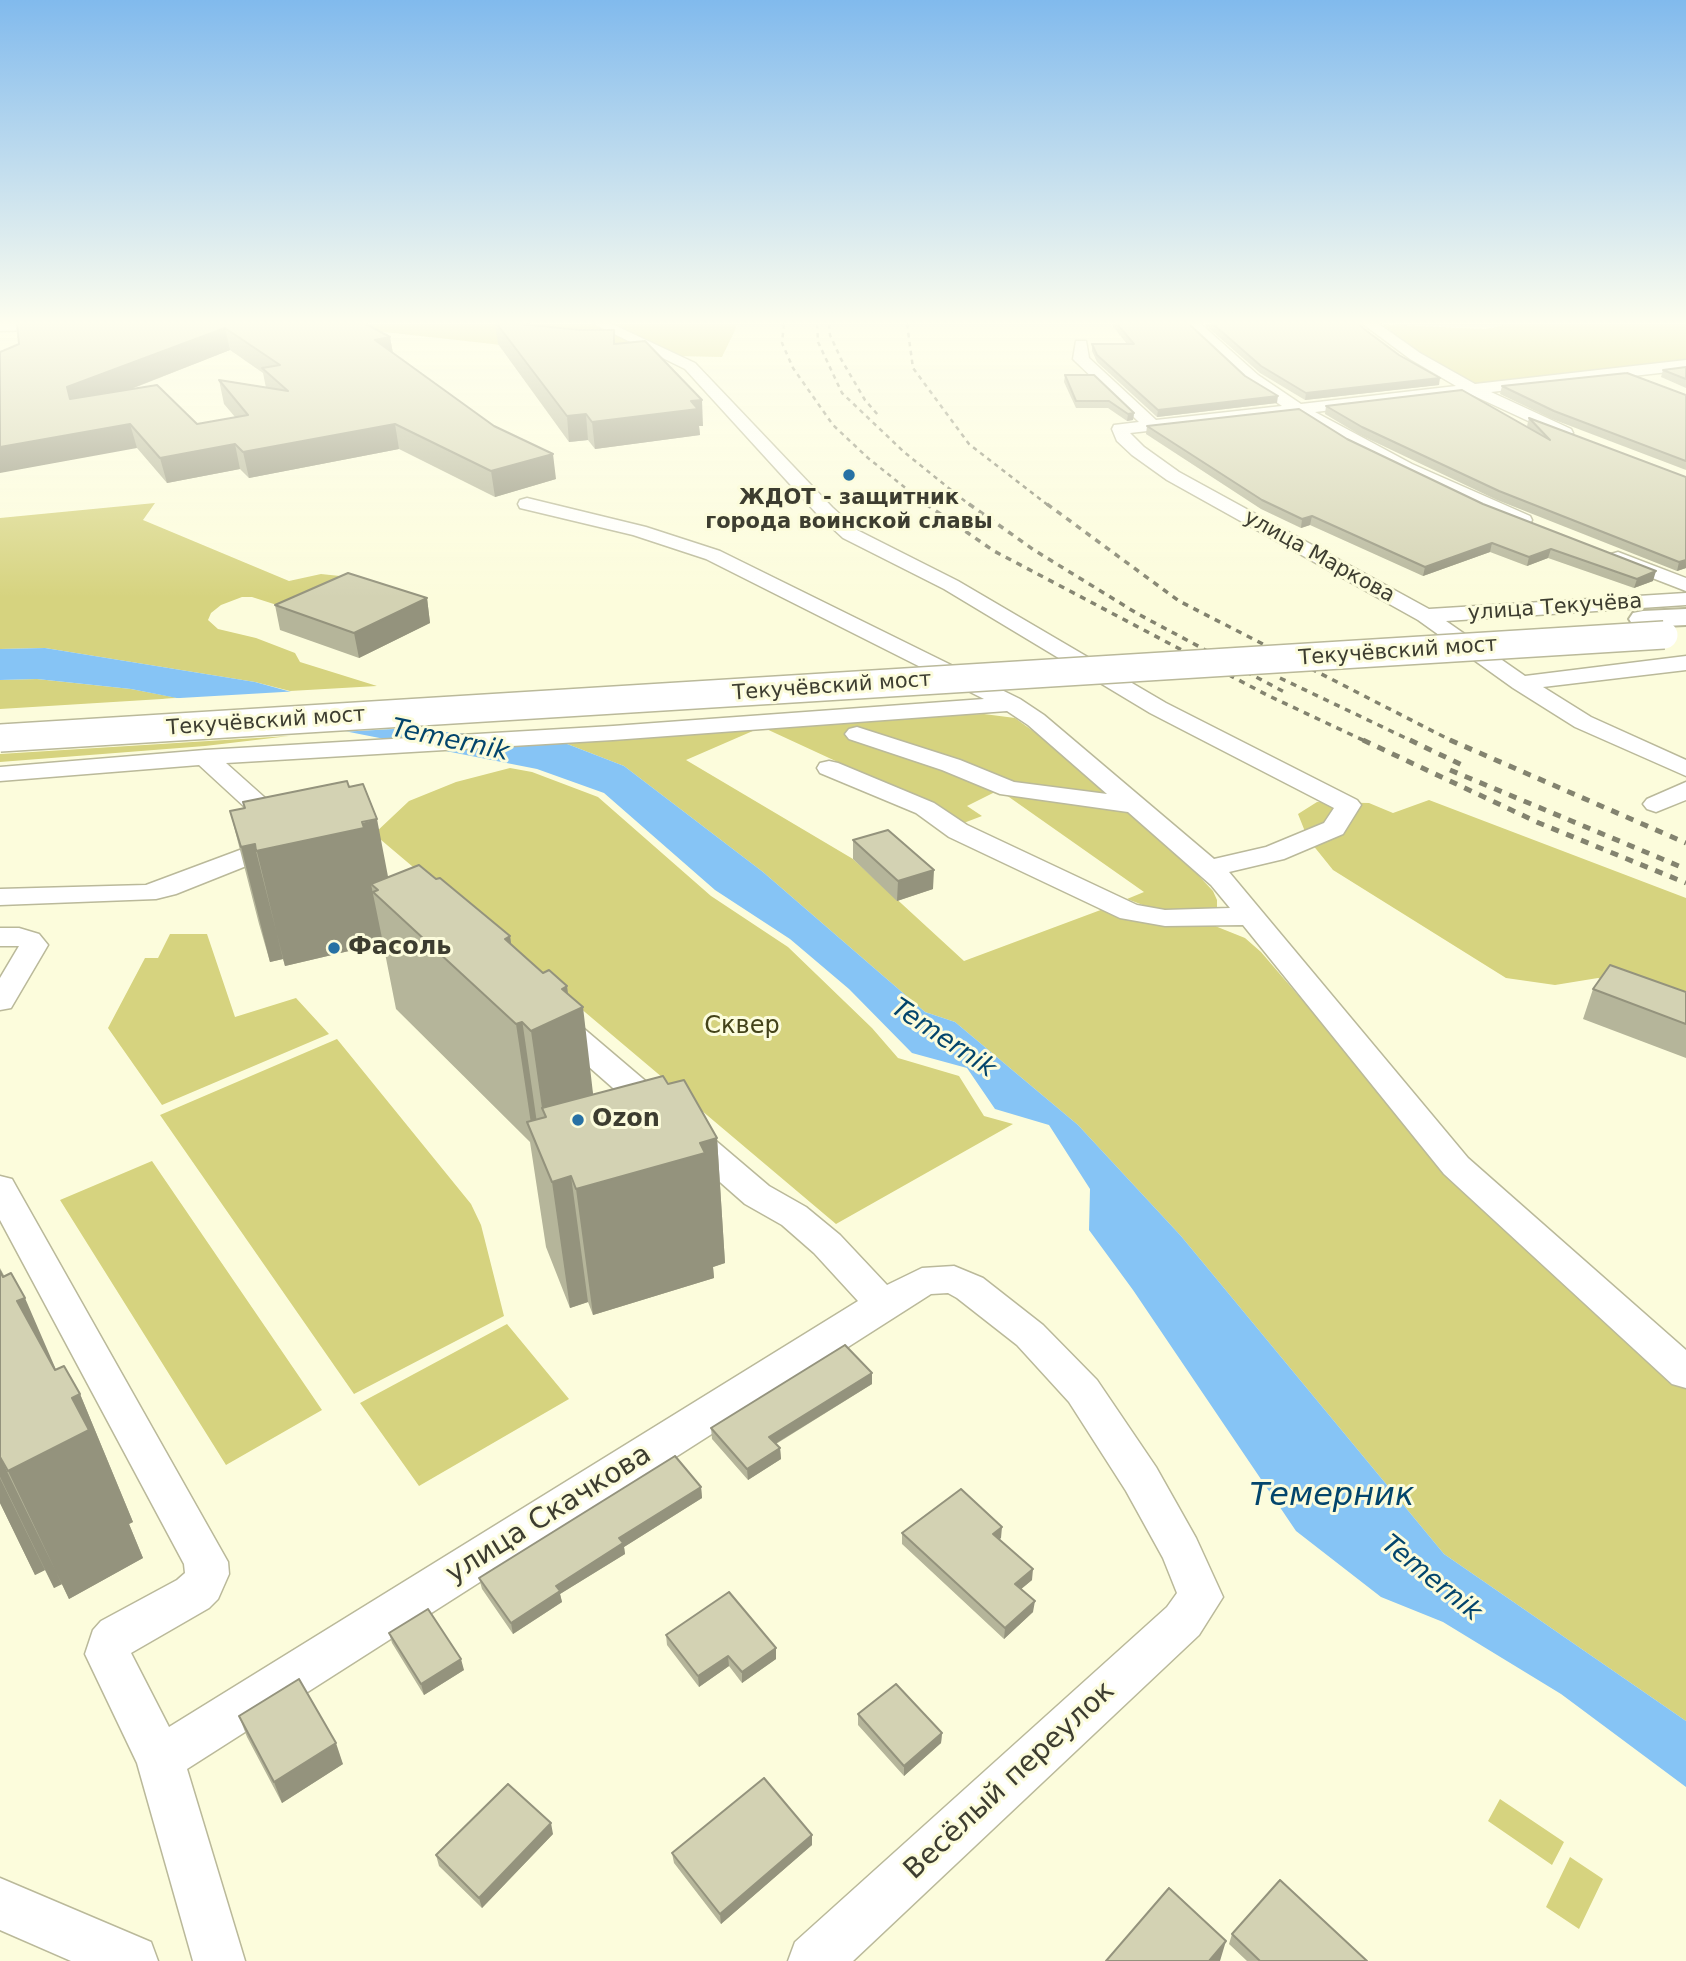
<!DOCTYPE html>
<meta charset="utf-8">
<style>
body{margin:0}
canvas{display:block;background:#fcfcdc}
</style>
<canvas width="1686" height="1961"></canvas>
<script>
const ctx = document.querySelector('canvas').getContext('2d');
ctx.lineJoin = 'round';
function fill(path, color) { ctx.fillStyle = color; ctx.fill(path, 'evenodd'); }
const shape = rows => new Path2D(rows.map(r => 'M' + r).join(''));
function trace(path, color, width, dash) { ctx.strokeStyle = color; ctx.lineWidth = width; ctx.lineCap = dash ? 'butt' : 'round'; ctx.setLineDash(dash || []); ctx.stroke(path); }
function write(font, color, halo, rows, align = 'center') {
  ctx.font = font + ' "DejaVu Sans",sans-serif'; ctx.lineWidth = 6; ctx.setLineDash([]); ctx.textBaseline = 'middle'; ctx.strokeStyle = halo; ctx.fillStyle = color; for (const [text, x, y, turn = 0] of rows) {
    ctx.save(); ctx.translate(x, y); ctx.rotate((+turn || 0) * Math.PI / 180); ctx.textAlign = isNaN(turn) ? turn : align; if (halo) ctx.strokeText(text, 0, 0); ctx.fillText(text, 0, 0); ctx.restore();
  }
}
fill(shape([
 [313,324,738,324,722,357,582,354],
 [1382,324,1485,329,1508,324,1686,324,1686,361,1476,385,1423,356],
 [155,503,143,520,289,581,321,574,359,578,280,606,252,597,242,597,221,605,211,613,208,620,218,629,256,638,295,653,300,662,377,686,290,691,255,682,45,648,0,649,0,518],
 [37,679,131,689,178,698,0,709,0,680],
 [984,714,1015,718,1044,739,1197,874,1213,891,1217,900,1217,907,1204,911,1156,910,1127,899,1144,892,999,790,967,806,982,816,961,824,946,812,762,727,686,760,853,859,964,961,1106,908,1141,922,1215,926,1245,938,1261,952,1424,1142,1686,1384,1686,1721,1444,1554,1181,1236,1078,1125,955,1022,925,1012,763,872,624,766,562,742,762,727,920,716],
 [289,736,205,746,0,762,0,754],
 [510,768,532,772,598,797,711,896,788,947,872,1028,898,1058,959,1076,984,1116,1013,1124,836,1224,374,834,409,801,456,782],
 [1429,800,1686,898,1686,1003,1598,978,1555,985,1506,978,1333,870,1308,839,1298,814,1317,802,1369,803,1393,813],
 [170,934,207,934,235,1017,296,998,329,1034,162,1105,108,1028,145,958,158,958],
 [337,1039,471,1204,481,1225,504,1316,354,1394,160,1115],
 [152,1161,322,1410,226,1465,60,1200],
 [507,1324,569,1399,419,1486,360,1403],
 [1500,1799,1564,1842,1552,1865,1488,1821],
 [1570,1857,1603,1879,1579,1929,1546,1907]
]), '#d6d37f');
fill(shape([
 [45,648,255,682,434,731,562,742,624,766,763,872,925,1012,955,1022,1078,1125,1181,1236,1444,1554,1686,1721,1686,1787,1561,1694,1443,1622,1381,1597,1296,1531,1133,1290,1089,1230,1090,1189,1049,1125,995,1109,967,1068,912,1053,849,989,790,939,715,890,604,793,537,769,131,689,37,679,0,680,0,649]
]), '#86c4f5');
fill(shape([
 [300,691,429,727,340,732,163,699]
]), '#fcfcdc');
const minor = shape([
 [0,324,90,324,83,328,0,331,0,324],
 [594,324,612,324,695,363,832,507,857,530,958,581,1166,703,1357,800,1361,805,1343,834,1284,859,1229,872,1468,1158,1686,1350,1686,1388,1672,1384,1444,1174,1243,925,1165,926,1120,918,949,837,916,813,820,773,817,768,820,763,829,761,838,763,934,803,967,825,1137,905,1165,910,1230,908,1211,885,1128,812,1000,794,942,770,849,739,845,734,849,729,857,727,960,760,1014,782,1107,794,1028,725,1007,711,613,740,226,763,291,821,295,827,291,833,282,835,273,833,199,765,0,781,0,767,205,750,613,726,984,699,706,559,633,535,520,508,518,504,520,500,527,498,646,527,720,551,1020,699,1044,715,1214,859,1266,847,1324,823,1334,808,1150,713,944,589,843,538,818,515,685,369,594,324],
 [1186,324,1201,324,1258,375,1301,404,1456,386,1410,359,1363,324,1379,324,1420,353,1475,384,1686,360,1686,370,1491,392,1571,429,1573,433,1565,438,1470,394,1315,412,1412,464,1530,516,1532,520,1530,524,1523,526,1400,472,1295,414,1130,433,1144,447,1179,472,1429,609,1686,593,1686,605,1446,621,1525,676,1686,656,1686,670,1543,687,1591,717,1686,760,1686,776,1575,727,1513,688,1418,620,1167,480,1132,455,1117,441,1112,429,1114,425,1139,422,1076,362,1073,359,1076,341,1086,341,1089,358,1156,420,1282,406,1246,381,1186,324],
 [1618,552,1686,578,1686,591,1611,562,1608,558,1611,554,1618,552],
 [1686,782,1686,800,1656,812,1647,809,1643,804,1647,799,1686,782],
 [280,835,289,837,293,843,289,849,176,894,156,899,0,905,0,889,146,885,280,835],
 [0,928,19,928,39,934,48,945,11,1008,0,1010,0,978,19,946,0,946,0,928],
 [558,1013,569,1016,769,1186,806,1207,840,1235,887,1285,922,1268,954,1266,983,1278,1043,1325,1097,1380,1156,1467,1196,1538,1223,1597,1199,1635,853,1961,788,1961,795,1942,1167,1607,1177,1593,1163,1558,1126,1491,1069,1402,1017,1345,957,1298,948,1293,931,1294,187,1769,245,1961,193,1961,137,1763,85,1654,93,1630,101,1621,177,1580,185,1573,184,1564,0,1220,0,1176,12,1179,17,1188,228,1562,229,1574,218,1599,209,1608,131,1653,169,1727,858,1301,814,1253,782,1225,745,1204,547,1030,543,1023,547,1016,558,1013],
 [0,1878,151,1942,158,1961,71,1961,0,1930,0,1878]
]);
const major = shape([
 [1686,609,1686,625,1643,627,1633,625,1629,619,1633,613,1643,611,1686,609]
]);
trace(minor, '#bab99a', 3);
trace(major, '#bab99a', 4);
fill(minor, '#fff');
fill(major, '#fff');
trace(shape([
 [784,324,782,343,793,368,833,425,868,458,928,506],
 [817,324,818,342,842,393,904,452,971,506],
 [829,324,830,335,841,359,865,400,878,415],
 [907,324,913,368,969,444,1049,506]
]), '#83836f', 2.5, [4.5, 4.5]);
trace(shape([
 [926,504,994,551,1267,695,1367,742],
 [969,504,1034,550,1138,614,1288,694],
 [1047,504,1179,601,1454,742],
 [1280,678,1414,742]
]), '#83836f', 3.5, [6, 6]);
trace(shape([
 [1363,740,1539,823,1686,883],
 [1410,740,1466,767],
 [1450,740,1686,843],
 [1450,770,1686,869]
]), '#83836f', 5, [8, 8]);
const majorBridge = shape([
 [0,738,1664,635]
]);
trace(majorBridge, '#bab99a', 30, []);
trace(majorBridge, '#fff', 27);
fill(shape([
 [17,324,366,324,390,337,393,353,556,479,495,497,399,449,249,478,240,469,167,483,137,448,19,344],
 [230,350,263,373,266,388,219,380,224,404,235,417,197,424,129,390],
 [495,324,521,324,615,344,703,426,699,426,700,435,595,449,588,440,569,442,498,344],
 [1111,324,1189,324,1245,376,1277,403,1157,417,1097,362,1092,351,1092,344,1127,344],
 [1204,324,1359,324,1364,329,1439,385,1305,400,1260,373],
 [1686,367,1686,388,1661,377,1663,370],
 [1065,375,1134,413,1133,420,1127,421,1108,408,1076,408,1064,382],
 [1502,386,1686,395,1686,470,1552,419,1500,394],
 [1326,406,1529,428,1527,426,1529,418,1686,568,1677,571,1497,500,1360,435,1325,414],
 [1147,426,1347,439,1483,504,1653,581,1634,588,1548,558,1527,566,1490,552,1423,576,1310,525,1301,528,1261,509,1146,434],
 [427,598,430,623,359,658,280,630,275,605],
 [230,811,388,877,436,879,510,936,511,944,543,973,567,986,568,994,593,1094,668,1084,717,1138,725,1263,713,1267,714,1278,593,1315,588,1302,570,1308,546,1247,530,1142,396,1009,383,943,285,966,283,959,270,962,259,924],
 [853,840,933,889,897,901,853,859],
 [1593,989,1686,992,1686,1058,1583,1019],
 [0,1268,56,1370,80,1394,133,1522,129,1524,143,1558,69,1599,62,1584,54,1588,45,1570,35,1575,0,1503],
 [872,1373,872,1384,776,1444,780,1448,781,1459,748,1480,712,1439,711,1428],
 [701,1487,702,1498,624,1547,625,1554,560,1594,562,1602,513,1634,482,1589,479,1578],
 [902,1533,1001,1538,999,1539,1032,1580,1021,1589,1033,1612,1004,1639,902,1544],
 [389,1633,464,1670,424,1695,392,1643],
 [666,1635,776,1659,742,1683,729,1666,699,1687,667,1645],
 [858,1714,942,1733,941,1743,904,1776,858,1725],
 [239,1716,343,1764,282,1803,247,1737],
 [553,1834,482,1908,439,1866,436,1855],
 [812,1845,721,1924,674,1863,672,1853],
 [1232,1934,1367,1961,1247,1961,1229,1944]
]), '#b5b59a');
fill(shape([
 [225,328,230,350,74,411,67,387],
 [390,337,394,360,375,340],
 [1440,378,1439,385,1305,400,1306,393],
 [1278,396,1277,403,1157,417,1158,410],
 [702,400,703,426,699,426,700,435,595,449,592,422,691,401],
 [1134,413,1133,420,1127,421,1128,414],
 [586,414,588,440,569,442,567,416],
 [130,424,137,448,0,473,0,447],
 [395,424,399,449,249,478,243,452],
 [235,444,240,469,167,483,160,458],
 [553,454,556,479,495,497,491,471],
 [1312,516,1310,525,1301,528,1302,519],
 [1492,543,1490,552,1423,576,1425,567],
 [1551,549,1548,558,1527,566,1529,557],
 [1686,560,1686,568,1677,571,1679,562],
 [1656,571,1653,581,1634,588,1637,579],
 [427,598,430,623,359,658,354,633],
 [377,819,395,913,378,890,371,884,383,943,285,966,256,851],
 [255,844,283,959,270,962,241,847],
 [934,870,933,889,897,901,898,881],
 [510,936,540,1144,533,1137,516,1024,505,939],
 [567,986,570,1013,583,1007,597,1128,542,1108,531,1031,562,989],
 [717,1138,725,1263,713,1267,714,1278,593,1315,576,1189,700,1143],
 [571,1176,588,1302,570,1308,552,1182],
 [25,1298,80,1425,17,1301],
 [872,1373,872,1384,770,1447,769,1437],
 [80,1394,133,1522,129,1524,143,1558,69,1599,8,1471,72,1398],
 [780,1448,781,1459,748,1480,747,1469],
 [0,1457,62,1584,54,1588,0,1477],
 [0,1478,45,1570,35,1575,0,1503],
 [701,1487,702,1498,624,1547,625,1554,560,1594,562,1602,513,1634,511,1623,556,1586,619,1538],
 [1002,1527,1001,1538,992,1545,993,1534],
 [1033,1569,1032,1580,1014,1595,1015,1584],
 [1035,1601,1033,1612,1004,1639,1005,1628],
 [776,1648,776,1659,742,1683,742,1672],
 [728,1656,729,1666,699,1687,698,1676],
 [461,1659,464,1670,424,1695,421,1684],
 [942,1733,941,1743,904,1776,904,1766],
 [336,1743,343,1764,282,1803,274,1782],
 [551,1823,553,1834,482,1908,479,1898],
 [812,1835,812,1845,721,1924,720,1914],
 [1226,1941,1220,1961,1209,1961]
]), '#94937d');
const building = shape([
 [17,324,366,324,390,337,375,340,494,426,553,454,491,471,395,424,243,452,235,444,160,458,130,424,0,447,0,352,19,344,17,324],
 [225,328,280,365,262,368,288,391,219,380,248,415,197,424,157,385,70,399,67,387,225,328],
 [497,324,521,324,580,330,614,330,614,344,645,341,702,400,691,401,698,409,592,422,586,414,567,416,497,324],
 [1117,324,1189,324,1245,376,1278,396,1158,410,1097,355,1092,344,1134,344,1117,324],
 [1213,324,1359,324,1364,329,1399,355,1440,378,1306,393,1261,366,1213,324],
 [1686,367,1686,379,1663,370,1686,367],
 [1627,373,1686,395,1686,461,1554,411,1502,386,1627,373],
 [1065,375,1094,375,1134,413,1128,414,1109,401,1076,401,1065,375],
 [1462,390,1550,440,1529,418,1686,477,1686,560,1679,562,1499,491,1362,427,1326,406,1462,390],
 [1299,409,1347,439,1483,504,1656,571,1637,579,1551,549,1529,557,1492,543,1425,567,1312,516,1302,519,1262,500,1147,426,1299,409],
 [348,573,427,598,354,633,275,605,348,573],
 [347,781,349,787,363,784,377,819,362,822,364,828,256,851,255,844,241,847,230,811,245,808,243,802,347,781],
 [888,830,934,870,898,881,853,840,888,830],
 [419,865,436,879,440,878,510,936,505,939,543,973,549,970,567,986,562,989,583,1007,531,1031,522,1022,516,1024,373,892,378,890,371,884,419,865],
 [1610,965,1686,992,1686,1024,1593,989,1610,965],
 [663,1076,668,1084,684,1080,717,1138,700,1143,705,1153,576,1189,571,1176,552,1182,527,1122,546,1117,542,1108,663,1076],
 [0,1271,3,1277,11,1273,25,1298,17,1301,55,1370,64,1366,80,1394,72,1398,89,1430,8,1471,0,1457,0,1271],
 [845,1345,872,1373,769,1437,780,1448,747,1469,711,1428,845,1345],
 [675,1456,701,1487,619,1538,623,1543,556,1586,560,1591,511,1623,479,1578,675,1456],
 [961,1489,1002,1527,993,1534,1033,1569,1015,1584,1035,1601,1005,1628,902,1533,961,1489],
 [729,1592,776,1648,742,1672,728,1656,698,1676,666,1635,729,1592],
 [428,1609,461,1659,421,1684,389,1633,428,1609],
 [299,1679,336,1743,274,1782,239,1716,299,1679],
 [896,1684,942,1733,904,1766,858,1714,896,1684],
 [764,1778,812,1835,720,1914,672,1853,764,1778],
 [508,1784,551,1823,479,1898,436,1855,508,1784],
 [1280,1880,1367,1961,1260,1961,1232,1934,1280,1880],
 [1169,1888,1226,1941,1209,1961,1106,1961,1169,1888]
]);
fill(building, '#d3d2b3');
trace(building, '#94937d', 2);
const sky = ctx.createLinearGradient(0, 0, 0, 598);
sky.addColorStop(0, '#81baed');
sky.addColorStop(0.54, '#fefeef');
sky.addColorStop(1, '#fefeef00');
ctx.fillStyle = sky;
ctx.fillRect(0, 0, 1686, 598);
for (const [x, y, r, color] of [
 [849,475,7,"#2771a4"],
 [334,948,7,"#2771a4"],
 [578,1120,7,"#2771a4"]
]) { const dot = new Path2D(); dot.arc(x, y, r, 0, 2 * Math.PI); ctx.fillStyle = color; ctx.fill(dot); trace(dot, '#fcfcdc', 2.5); }
write('bold 21px', '#3d3d30', '#fcfcdc', [
 ["ЖДОТ - защитник",849,499],
 ["города воинской славы",849,523]
]);
write('21px', '#3d3d30', '#fcfcdc', [
 ["улица Маркова",1319,557,29],
 ["улица Текучёва",1555,608,-4],
 ["Текучёвский мост",1398,652,-4],
 ["Текучёвский мост",832,687,-4],
 ["Текучёвский мост",266,722,-4]
]);
write('bold 24px', '#3d3d30', '#fcfcdc', [
 ["Фасоль",348,948],
 ["Ozon",592,1120]
], 'left');
write('24px', '#434219', '#fcfcdc', [
 ["Сквер",742,1027]
]);
write('italic 26px', '#03456c', '#fcfcdc', [
 ["Temernik",450,741,12],
 ["Temernik",943,1039,34],
 ["Temernik",1431,1579,39]
]);
write('28px', '#3d3d30', '#fcfcdc', [
 ["улица Скачкова",549,1515,-32],
 ["Весёлый переулок",1010,1781,-43]
]);
write('italic 32px', '#03456c', '#fcfcdc', [
 ["Темерник",1332,1497]
]);
</script>
